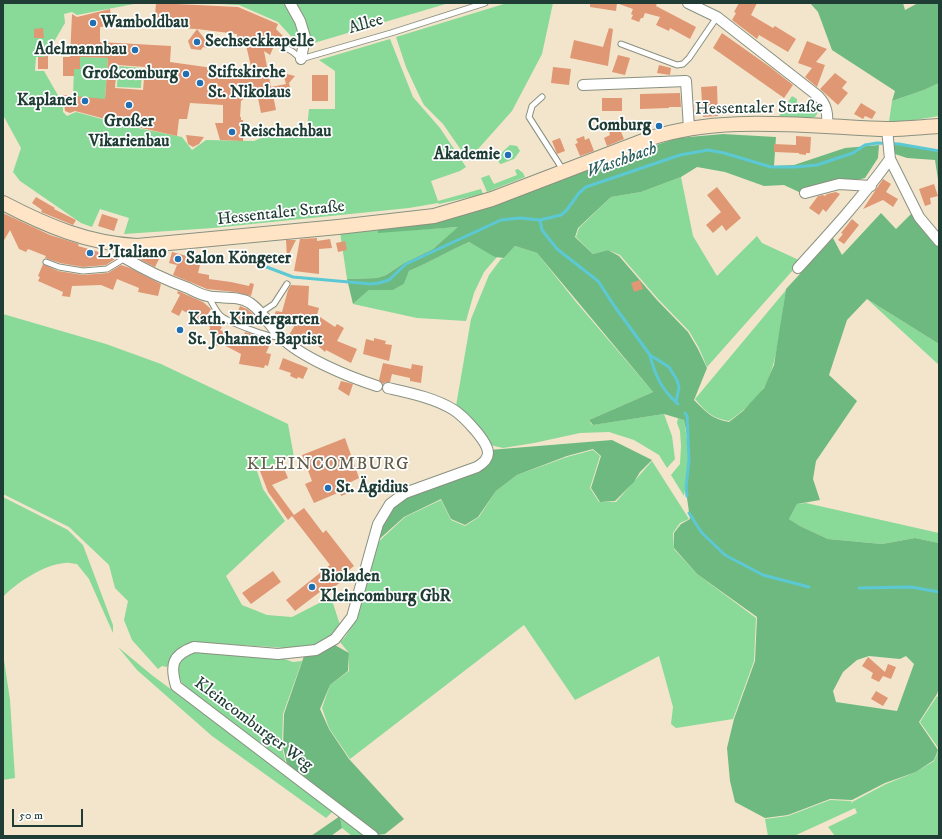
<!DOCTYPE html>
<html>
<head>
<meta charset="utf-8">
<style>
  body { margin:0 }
  #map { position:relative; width:942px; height:839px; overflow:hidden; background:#f3e5cc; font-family:"IM FELL DW Pica",serif }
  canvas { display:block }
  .frame { position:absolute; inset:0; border:4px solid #1f3d34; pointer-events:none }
  .scale { position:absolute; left:12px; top:809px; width:71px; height:18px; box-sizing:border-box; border:2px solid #1f3d34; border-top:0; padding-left:5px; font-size:12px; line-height:14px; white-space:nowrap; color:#1f3d34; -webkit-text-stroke:3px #fff; paint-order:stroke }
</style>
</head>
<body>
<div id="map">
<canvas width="942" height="839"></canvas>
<div class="frame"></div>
<div class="scale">50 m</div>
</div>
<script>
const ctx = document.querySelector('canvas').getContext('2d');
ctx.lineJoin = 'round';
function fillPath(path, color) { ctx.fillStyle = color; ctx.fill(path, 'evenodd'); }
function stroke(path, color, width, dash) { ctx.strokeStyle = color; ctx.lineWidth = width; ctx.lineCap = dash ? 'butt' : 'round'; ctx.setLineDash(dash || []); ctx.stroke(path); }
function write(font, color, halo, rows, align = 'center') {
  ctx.font = font + ' "IM FELL DW Pica",serif'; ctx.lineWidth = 3.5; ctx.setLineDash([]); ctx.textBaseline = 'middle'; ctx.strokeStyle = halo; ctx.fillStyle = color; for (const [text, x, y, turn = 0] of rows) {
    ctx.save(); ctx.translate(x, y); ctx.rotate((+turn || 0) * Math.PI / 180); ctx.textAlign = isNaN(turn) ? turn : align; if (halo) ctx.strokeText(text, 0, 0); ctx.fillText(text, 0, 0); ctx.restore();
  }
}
fillPath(new Path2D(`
  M3 3H139L77 15 72 12 64 14 65 23 45 57H36L35 71H44L63 104V112L67 116 76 112 128 126 182 137 192 150 206 140 254 141 290 126 291 130 294 131 307 128 309 109H335V71L319 60 390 39 413 97 440 128 466 167 460 171 431 181 438 201 481 189 483 194 439 204 438 203 409 208 213 228 124 234 129 218 100 209 92 227 81 223 20 181 13 172 21 148 3 115Z
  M200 3H285L296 23 303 40 298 44 278 22 239 5Z
  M293 3H449L314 43Z
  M507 3H553L542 54 512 111 471 157 468 160 443 124 424 105 418 93 406 67 396 37Z
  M80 57 108 58 104 111 73 96 74 69H80Z
  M118 66 142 68 141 88 117 87Z
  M939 83V116L915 120 889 122 892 101 924 90Z
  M792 96 797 99V102L806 107 810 102 815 105 819 111 815 117 811 118 779 116Z
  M510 145 517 146 520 151 514 159 501 164 499 163 498 156Z
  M518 169 523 173 525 177 487 192 481 178 489 175 494 184 517 175 515 170Z
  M681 177 693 236 717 276 757 236 762 243 801 261 707 367 699 348 689 331 658 299 620 255 608 250 593 254 576 237 579 228 611 197 641 192Z
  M377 226 378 232 459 227 433 249 404 263 386 275 377 278 347 279 340 232Z
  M469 242 497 257 484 272 474 293 466 321 417 318 353 304 369 290H393L404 284 409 271C430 262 449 251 469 242Z
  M515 246 537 253 576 302 653 392 589 420 592 425 664 414 672 436 675 459 667 468 659 455 634 440 609 432 580 433 534 443 503 448 490 445 456 406 471 319 489 275 501 259 504 258Z
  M786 290C781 317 778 367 763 389 754 402 742 412 729 421 712 418 706 412 695 399Z
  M867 299 939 344V365Z
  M3 314 106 344 161 364 288 424 294 457 257 471 263 489 285 521 226 576 242 605 267 615 292 617 331 597 340 625 328 638 310 647 286 648 208 643H190L182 646 175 651 167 667 162 666 158 669 132 640 124 620 128 601 115 588 109 565 69 527 3 494Z
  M678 418 684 420 688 446V469L684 496 671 475 680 464 681 446 680 431 677 423Z
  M593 450 600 456 590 488 599 502H616L652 461 689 519 680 523 673 533 674 549 697 574 756 618 754 661 733 719 676 728 671 724 673 707 659 656 575 700 524 625 350 759 329 728 322 708 330 685 349 671V653L340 642 345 637 357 619 375 545 405 517 441 500 451 520 465 526 479 517 496 491 517 475 567 457Z
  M3 497 68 530 83 545 113 625V633L89 579 77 564C74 564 69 562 65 563 45 564 16 583 3 597L4 660 10 700 15 778 3 780Z
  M806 503 939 533V543L915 538 882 544 828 539 800 526 789 519 797 504Z
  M118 647 153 676 221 726 333 811 326 818 212 736 137 670Z
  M193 650 273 655 293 662 302 661 283 714 282 747 287 769 185 689 177 673 178 661Z
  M937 696 939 699V836H835L828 827 857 813 855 808 794 836H768L765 819 788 816 830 800 851 801 853 805 852 802 886 784 916 772 934 761 939 749 920 722Z
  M340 816 369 836H352L342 828Z`), '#89d998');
fillPath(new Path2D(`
  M810 3H903L905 10 918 3H939V83L924 90 892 101 895 91 832 50 818 12Z
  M723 134 776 137 774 166 794 165 845 148 879 145 878 158 865 178 801 193 784 185 764 186 725 172 697 167 681 177 641 192 611 197 578 228 575 237 593 254 608 250 619 256 657 300 688 332 698 349 707 368 694 400C706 412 712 419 729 422L743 411 764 388 774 365 786 289 833 238 842 255 881 213 896 229 911 214 939 243V344L867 299 847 320 829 375 857 401 816 461 813 479 820 500 797 504 789 519 800 526 828 539 882 544 915 538 939 543V688L937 694 919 722 938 750 934 760 916 772 885 783 852 800 830 799 788 815 765 818 735 802 730 781 727 748 734 719 755 661 757 617 697 574 674 548V533L681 524 690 519 686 491 689 446 684 420 664 414 593 425 589 420 653 392 537 253 515 246 504 258 495 257 469 242C449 251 430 262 409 271L404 284 393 290H369L353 304 347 279 377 278 386 275 404 263 433 249 458 227 378 233 377 226 532 190 653 146 678 138ZM869 656 900 659 906 656 914 664 897 711 836 702 833 691 843 672 857 660Z
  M893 142 899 145 939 151V186L935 160 907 158 895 154Z
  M612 440 652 460 640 472 634 482 615 501 600 502 591 488 601 456 593 449 567 456 517 475 496 491 478 517 465 525 451 519 441 499 404 517 375 543 393 506 410 494 479 469 489 450Z
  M333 644 349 653 348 671 330 685 320 709 329 729 349 759 404 819 385 834 377 835 288 769 283 747 284 714 304 656Z
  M340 816 342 828 331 836H311Z`), '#6eb980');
stroke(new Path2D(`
  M540 220 542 230 557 249 598 281 615 307 650 355 669 367 677 380 679 387 676 402 678 404
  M243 258 293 277 371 284 379 283 389 280 406 264 501 220 520 218 540 220 561 215 566 211 579 193 586 187 680 155 708 150 724 153 771 167H795L817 165 853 153 865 145 877 143 899 144 939 151
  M650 356C655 374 661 389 676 402
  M685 413 687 416 689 460 686 488 687 496
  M689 513 702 533 725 555 763 575 809 587
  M859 588 911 587 939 592`), '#5cc8d4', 3);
fillPath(new Path2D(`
  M156 3 238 7 278 24 276 29 283 36 273 40 272 42 274 46 270 55 264 51 271 87 286 84 283 73 295 76 289 83 291 91 273 95 276 110 261 113 256 88 241 101 240 117H241V120H243V141L220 140 215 123H223V105L190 103 187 119H179L177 136 128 125 75 111 70 113 65 111 63 95 105 99 108 58 80 57V69H74V76H63V57H70L72 14 77 17 110 9 112 26 100 27V42L171 46 170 62 220 69 252 71 246 45 238 46 237 34 197 29 207 42 208 48 203 47 201 50 191 49 188 41 197 29 154 27ZM256 36H269L271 38V42L267 44H254L252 40ZM117 65 145 67 143 90 115 88Z
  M590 3H617L616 11 590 7Z
  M619 3H657L656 6 696 27 690 39 670 28 669 31 656 25 660 17 645 13 643 18H641L639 22 631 19 633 15 631 14 633 9 619 4Z
  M739 3H757L751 15 773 28 775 26 796 39 788 52 759 35 757 39 732 20 736 13 734 12Z
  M43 28 44 38H34V29Z
  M609 28 613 29 608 66 570 58 574 40 603 47Z
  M722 33 770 67 793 85 784 98 713 48Z
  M807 41 827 49 816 62 825 65 817 87 805 77 812 68 798 63Z
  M48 52V69H38V57H45Z
  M618 55 630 58 625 75 612 72Z
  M659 65 671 68 670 75 657 73Z
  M553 67 571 69 569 85 551 83Z
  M835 73 847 82 842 88 848 93 838 105 820 89Z
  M312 75H328V101H312Z
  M717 86 718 116 703 117 701 87Z
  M680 93 681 107H669V108L640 109V94Z
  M602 98H622V111H602Z
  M861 103 876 112 872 119 865 116 863 119 854 114Z
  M619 127 624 139 607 146 604 138 610 135 609 132 612 131V130Z
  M186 135 204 137 199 144 193 147 188 144Z
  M584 136 585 140 589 138 594 151 580 156 575 144 578 143 576 139Z
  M796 136 811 137 810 153H806V155L799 154V153L774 152V144L796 145Z
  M560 138 565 151 557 154 552 141Z
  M883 179 891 184 886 192 898 199 893 207 883 200 863 209Z
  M934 184 938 196 930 198 931 204 925 206 919 189Z
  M717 187 741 218 726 231 722 225 713 233 706 225 721 212 707 195Z
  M836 192 840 194 826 212 823 209 819 215 809 208 818 196 823 195 825 196 827 194Z
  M36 197 55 208 54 209 76 220 73 225 41 212 42 210 32 203Z
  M3 213 50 235 79 244 78 246 99 252 115 259 106 265 83 267 60 263 45 258 46 256 28 249 26 252 19 249 10 230 3 242Z
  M102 214 118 219 114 231 98 226Z
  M852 219 859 225 844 244 838 240 843 234 841 233Z
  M317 238V241L330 239 332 248 319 249V274L294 271 300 239Z
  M286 240H296L287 258Z
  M345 241 347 250 338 252 336 243Z
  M172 252 187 256 186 259 200 265 198 273 209 275V279L231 282 249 286 250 283 254 284 251 296 235 292 207 289 173 275 177 265 169 263Z
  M145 254 160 257 155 267 141 260Z
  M43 264 58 271 83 275 108 273 121 265 130 268 161 284 158 296 138 292 139 288 117 279 113 290 101 285 72 286 70 297 62 296 63 292 38 281 40 277 38 276Z
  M640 280 643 289 634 292 631 283Z
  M291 285 309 286 308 305 319 308 317 315 335 327 337 324 344 328 337 341 357 349 351 363 326 350 325 352 308 337 302 345 289 335 295 325 274 319 273 318 276 311 282 312 288 290Z
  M178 291 203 302 211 309 203 322 182 310 179 316 171 312 180 295 177 293Z
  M240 306 247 309 253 314 248 324 235 319Z
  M213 323 222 327 220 330 242 340 245 332 272 340 266 353 271 354 268 366 265 365 264 368 239 364 241 354 222 344 218 346 211 344 215 338 212 332 209 331 210 328 209 325 212 326Z
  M374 338 386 341 385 344 392 345 389 361 363 354 366 339 374 341Z
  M283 358 308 368 303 379 298 377 297 379 290 376 291 373 279 369Z
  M383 363 411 369 412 364 423 366 421 383 410 381V378L392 374 390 382H386L383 384 379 380Z
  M341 381 353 384 349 396 338 389Z
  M345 438 359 478 347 484 351 492 341 496 340 492 314 503 305 484 312 481 302 455Z
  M282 464 288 478 272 485 294 515 304 508 323 533 326 530 354 566 339 578 342 581 328 592 325 588 295 611 286 600 330 565 292 516 288 520 268 492 260 471Z
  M273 571 281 582 251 604 242 593Z
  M868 657 885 672 888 664 896 667 891 679 883 676 879 682 871 678 873 673 862 666Z
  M876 691 888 698 883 706 871 699Z`), '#df9774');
const service = new Path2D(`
  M256 40H267
  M276 42 293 52 301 59 391 33 485 3
  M621 44 677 65 683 64 689 58 717 17
  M542 97 532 106 529 117 563 170
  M46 262 59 267 83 271 107 269 125 258
  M208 296C212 302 215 310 220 315 229 323 268 337 279 337
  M262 312 274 304 287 284`);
const minor = new Path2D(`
  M290 3 300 21 305 37 301 59
  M688 3 717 17 818 96C827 105 828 114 827 126
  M583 85 686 81 689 128
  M887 129 890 159 919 217 939 241
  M805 193 839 184 871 186
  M126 245 125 258C145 270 166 280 188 288 194 291 201 295 208 296 221 299 237 295 250 303 263 312 269 325 280 336 300 357 349 377 377 386
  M798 268C830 233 862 198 890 159
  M373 836 176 686C170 665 172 655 194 647L278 654 316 650 335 639 352 617 378 524 390 504 405 493 477 467C482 464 488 459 488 453 488 441 463 416 454 410 435 398 410 393 388 388`);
const secondary = new Path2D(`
  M3 203C47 226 87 243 137 246L338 227 434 216 492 199 651 138C706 120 768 123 826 126 847 127 867 129 887 129 904 129 922 127 939 126`);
stroke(service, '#899180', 7);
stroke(minor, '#899180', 12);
stroke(secondary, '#899180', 16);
stroke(service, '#fff', 5);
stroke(minor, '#fff', 10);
stroke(secondary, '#ffe4c6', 14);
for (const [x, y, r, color] of [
  [93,23,4,"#1f6fb2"],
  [197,42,4,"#1f6fb2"],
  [135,50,4,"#1f6fb2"],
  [186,74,4,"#1f6fb2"],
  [200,83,4,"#1f6fb2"],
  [85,101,4,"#1f6fb2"],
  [129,105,4,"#1f6fb2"],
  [659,126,4,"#1f6fb2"],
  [232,132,4,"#1f6fb2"],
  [508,155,4,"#1f6fb2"],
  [90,253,4,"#1f6fb2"],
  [178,259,4,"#1f6fb2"],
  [180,330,4,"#1f6fb2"],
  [328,488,4,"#1f6fb2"],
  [312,587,4,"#1f6fb2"]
]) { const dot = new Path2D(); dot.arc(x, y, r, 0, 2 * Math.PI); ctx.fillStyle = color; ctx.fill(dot); stroke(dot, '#fff', 1.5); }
write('bold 17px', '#1f3d34', '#fff', [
  ["Wamboldbau",101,23],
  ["Sechseckkapelle",205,42],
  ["Adelmannbau",127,50,"right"],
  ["Stiftskirche",208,73],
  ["St. Nikolaus",208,93],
  ["Großcomburg",178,74,"right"],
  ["Kaplanei",77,101,"right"],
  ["Großer",129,122,"center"],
  ["Vikarienbau",129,142,"center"],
  ["Comburg",651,126,"right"],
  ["Reischachbau",240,132],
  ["Akademie",500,155,"right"],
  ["L'Italiano",98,253],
  ["Salon Köngeter",186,259],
  ["Kath. Kindergarten",188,320],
  ["St. Johannes Baptist",188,340],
  ["St. Ägidius",336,488],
  ["Bioladen",320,577],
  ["Kleincomburg GbR",320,597]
], 'left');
write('17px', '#1f3d34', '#fff', [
  ["Allee",366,25,-16],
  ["Hessentaler Straße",759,109,-1],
  ["Hessentaler Straße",281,214,-6],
  ["Kleincomburger Weg",253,725,37]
]);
write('italic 18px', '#2e605c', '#fff', [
  ["Waschbach",622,161,-20]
]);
ctx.letterSpacing = '1px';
write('18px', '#625c4a', '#fff', [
  ["KLEINCOMBURG",328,465]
]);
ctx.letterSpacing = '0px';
</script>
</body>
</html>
